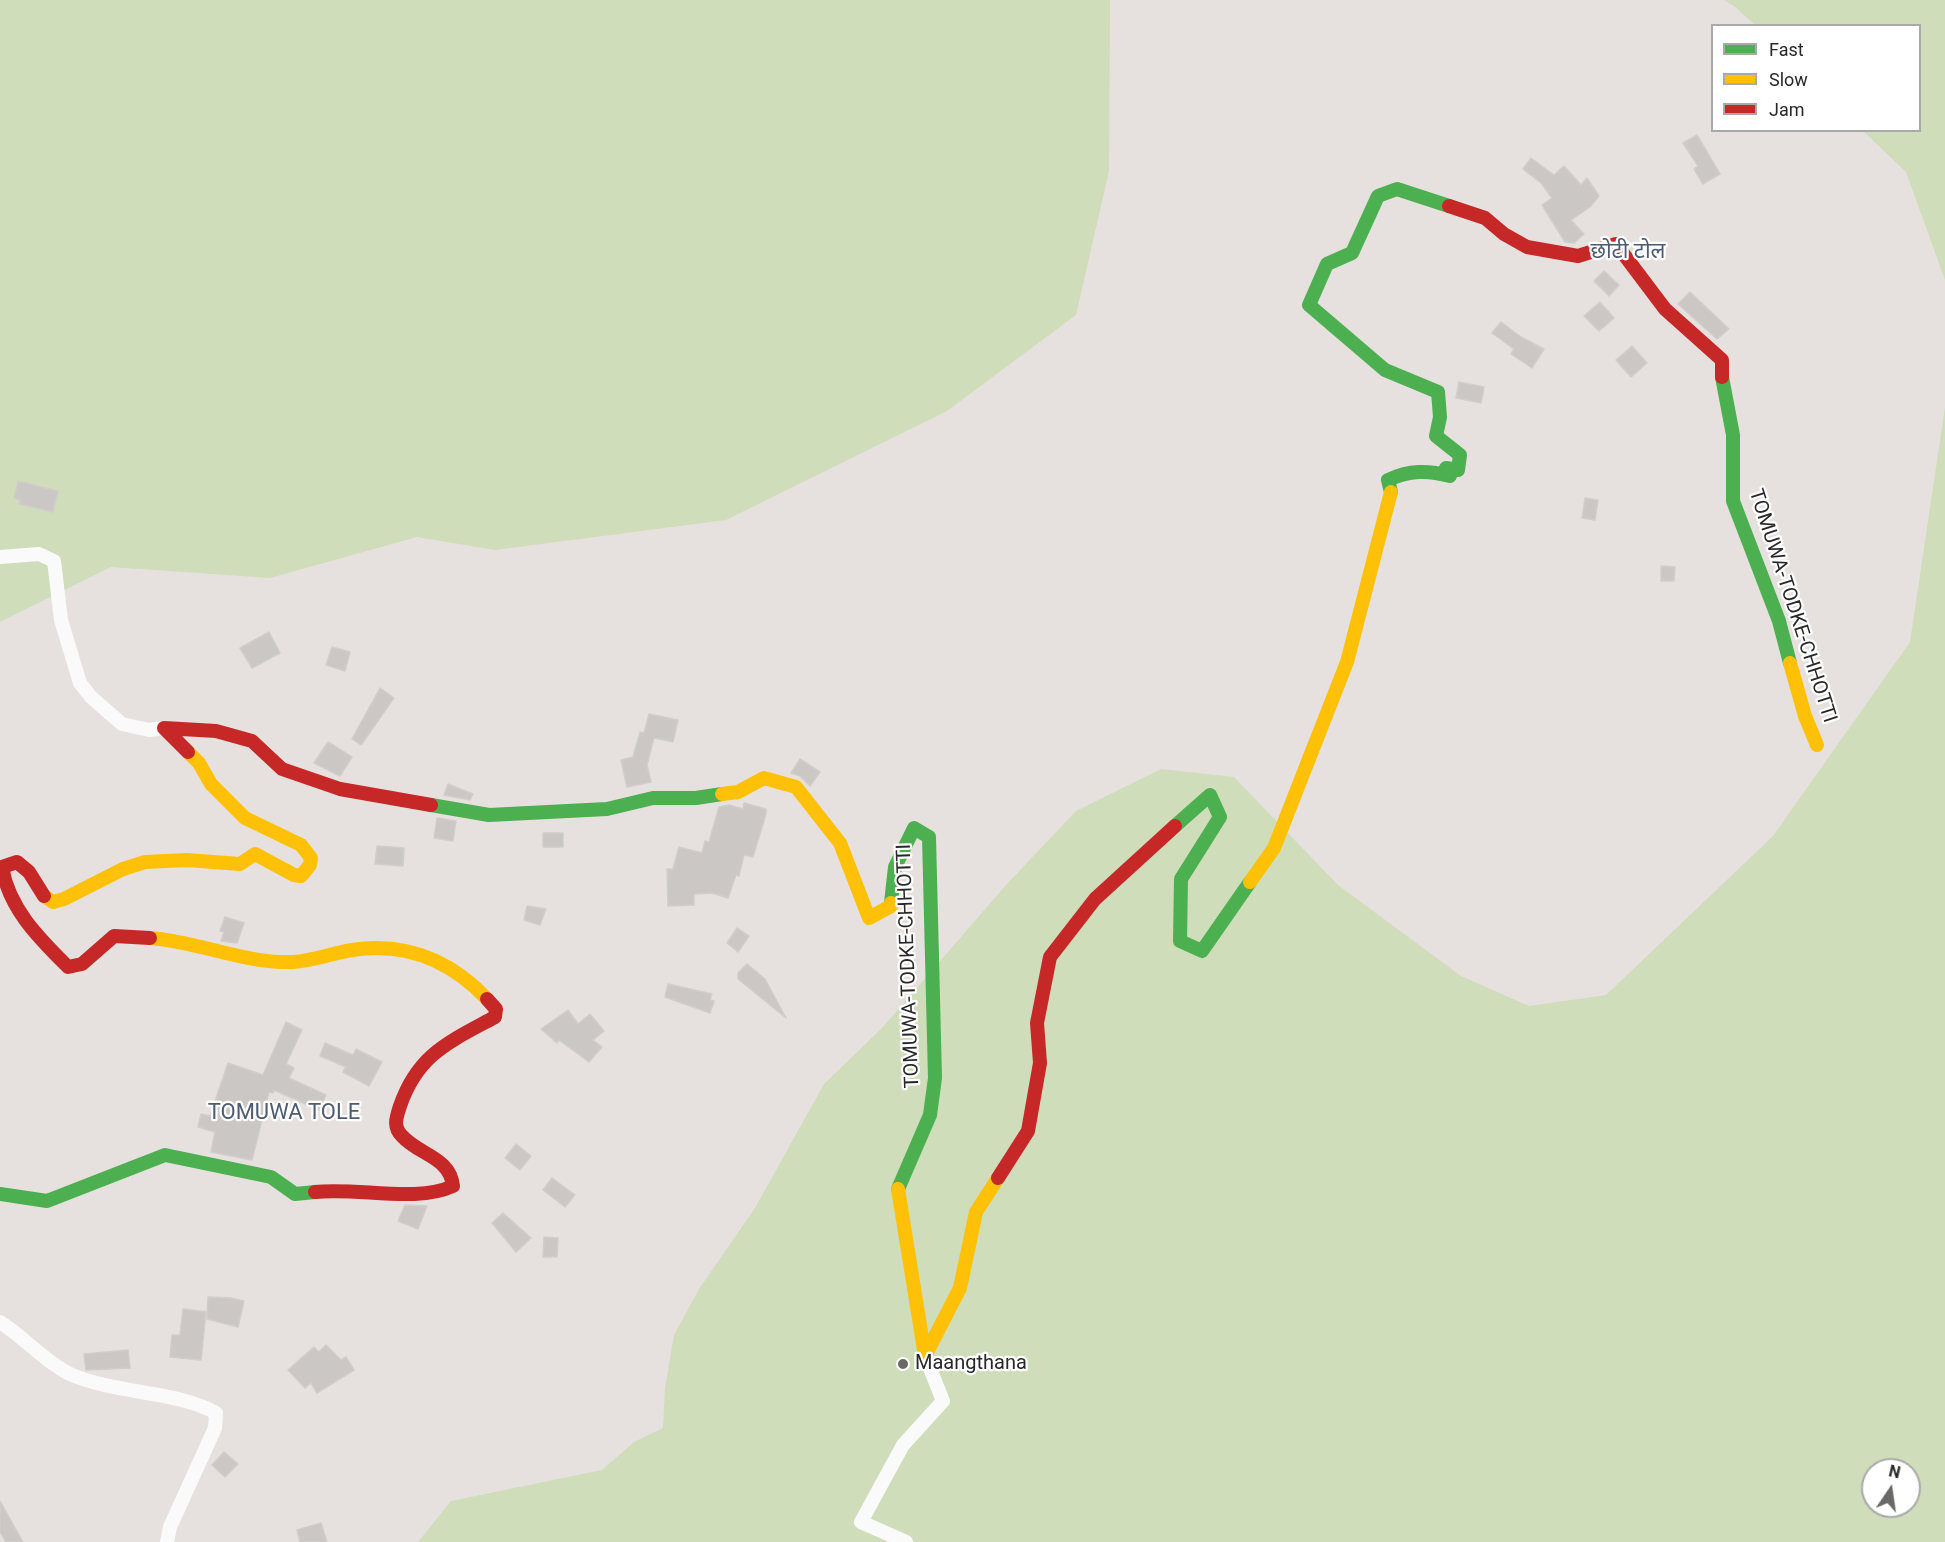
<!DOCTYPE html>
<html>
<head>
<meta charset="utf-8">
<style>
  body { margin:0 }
  #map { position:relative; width:1945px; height:1542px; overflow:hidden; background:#e6e1de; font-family:Roboto,sans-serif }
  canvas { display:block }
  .legend { position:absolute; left:1711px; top:24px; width:210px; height:108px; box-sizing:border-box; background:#fff; border:2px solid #a9a9a9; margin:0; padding:8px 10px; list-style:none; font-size:18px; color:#282828 }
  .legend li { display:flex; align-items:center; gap:12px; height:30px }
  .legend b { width:30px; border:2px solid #a9a9a9 }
  .north { position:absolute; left:1861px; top:1458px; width:60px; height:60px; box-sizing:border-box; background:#fff; border:2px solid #a9a9a9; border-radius:50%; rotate:13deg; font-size:16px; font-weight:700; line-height:24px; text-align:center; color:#282828 }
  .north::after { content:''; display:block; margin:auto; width:21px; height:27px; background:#6a6968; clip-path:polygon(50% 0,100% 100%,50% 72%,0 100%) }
</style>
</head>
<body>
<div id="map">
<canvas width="1945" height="1542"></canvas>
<ul class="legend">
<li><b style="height:8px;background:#4caf50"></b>Fast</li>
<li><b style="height:8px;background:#ffc107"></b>Slow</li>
<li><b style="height:8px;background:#c62828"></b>Jam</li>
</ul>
<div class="north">N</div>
</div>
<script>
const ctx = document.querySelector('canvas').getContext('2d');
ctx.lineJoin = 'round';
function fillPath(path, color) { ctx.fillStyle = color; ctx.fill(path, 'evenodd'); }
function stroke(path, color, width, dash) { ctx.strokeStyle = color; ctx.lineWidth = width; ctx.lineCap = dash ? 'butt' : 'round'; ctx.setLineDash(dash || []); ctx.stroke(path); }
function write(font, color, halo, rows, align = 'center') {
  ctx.font = font + ' Roboto,"Noto Sans Devanagari",sans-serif'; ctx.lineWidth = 4.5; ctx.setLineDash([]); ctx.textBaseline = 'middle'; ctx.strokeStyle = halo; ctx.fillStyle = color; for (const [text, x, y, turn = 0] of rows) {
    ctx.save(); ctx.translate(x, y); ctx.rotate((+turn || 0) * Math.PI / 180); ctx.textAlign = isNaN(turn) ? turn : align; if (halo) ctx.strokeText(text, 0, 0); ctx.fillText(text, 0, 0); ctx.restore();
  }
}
fillPath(new Path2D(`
  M0 0H1110L1109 171 1076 315 947 411 726 520 495 550 417 537 270 578 111 567 0 622Z
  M1724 0H1945V280L1906 172 1863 131 1920 130V26L1755 25 1734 6Z
  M1945 407V1542H418L451 1501 602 1470 634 1442 663 1428 665 1388 674 1335 699 1289 755 1208 824 1084 882 1028 1006 885 1076 811 1161 769 1234 777 1338 885 1461 976 1529 1006 1606 995 1773 836 1910 642ZM1873 1470H1909V1506H1873Z`), '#cfddba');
const building = new Path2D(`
  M1697 135 1720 174 1703 184 1694 169 1698 166 1683 143Z
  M1531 158 1554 175 1564 166 1581 185 1587 178 1599 196 1590 207 1571 220 1584 234 1574 243 1565 242 1542 205 1552 198 1541 183 1523 169Z
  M1604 271 1619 285 1609 296 1594 281Z
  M1690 292 1729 329 1717 339 1678 304Z
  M1600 302 1614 318 1599 331 1584 316Z
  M1501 322 1521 337 1544 349 1532 368 1511 354 1514 349 1492 333Z
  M1632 346 1647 363 1631 377 1616 360Z
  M1459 382 1484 387 1481 403 1456 398Z
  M18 481 58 491 53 512 19 504 20 500 14 498Z
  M1585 498 1598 500 1595 520 1582 518Z
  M1661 566 1675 567 1674 581H1661Z
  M269 632 280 653 252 668 240 648Z
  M332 647 350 652 345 671 326 665Z
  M380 688 394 698 361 745 352 739Z
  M649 714 678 720 673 742 654 738 647 765 651 782 627 787 621 760 633 757 640 732 644 733Z
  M328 742 352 757 340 776 314 763Z
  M800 759 820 772 810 786 800 776 791 773Z
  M448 784 473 794 470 800 444 795Z
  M744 803 766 809V814L753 857 744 855 739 876 736 875 728 898 712 893 694 894V905L668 906 667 869H673L679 847 702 853 705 841 709 842 719 807 729 805 743 809Z
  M437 818 456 821 453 841 434 838Z
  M543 833H563V847H543Z
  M377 846 404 848 403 866 375 864Z
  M527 906 546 909 540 925 524 920Z
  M225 917 244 923 237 943 221 941 224 932 220 931Z
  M737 928 749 936 738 952 727 943Z
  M747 964 765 979 786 1018 738 979V973Z
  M668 984 712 994 710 1000 714 1001 710 1013 665 997Z
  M568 1010 578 1024 590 1014 604 1031 593 1040 602 1047 589 1062 559 1040 557 1043 541 1029Z
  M286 1022 302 1030 286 1064 294 1068 289 1078 326 1095 319 1110 274 1090 273 1093 269 1092 252 1160 211 1152 215 1132 198 1127 201 1114 210 1116 228 1063 263 1075Z
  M325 1043 353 1055 356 1049 382 1062 369 1086 343 1072 346 1067 320 1056Z
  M516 1144 531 1156 520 1170 505 1158Z
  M552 1178 575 1195 565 1207 543 1190Z
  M405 1205 427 1206 418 1229 398 1221Z
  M503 1213 531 1238 516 1252 492 1223Z
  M544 1237 558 1238 557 1257H543Z
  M208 1297 231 1298 244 1301 238 1327 207 1319Z
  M183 1309 206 1312 201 1360 170 1357 172 1335H180Z
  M326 1345 341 1360 346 1357 354 1370 317 1393 311 1383 305 1388 288 1370 314 1347 319 1352Z
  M128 1350 130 1368 86 1370 84 1354Z
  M224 1452 238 1464 225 1477 212 1465Z
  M0 1501 23 1542H6L0 1532Z
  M321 1523 327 1542H300L297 1530Z`);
fillPath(building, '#cbc7c5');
stroke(building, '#d1cdca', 1.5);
stroke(new Path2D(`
  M0 557 39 554 54 561 61 620 80 683 91 697 122 724 149 730 164 728
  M0 1322C24 1337 45 1362 70 1374 114 1394 179 1391 216 1413L215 1428 170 1527 167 1542
  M906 1542 861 1522 903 1445 943 1401 925 1356`), '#fbfafa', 14);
stroke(new Path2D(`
  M1722 377 1733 435V501L1779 621 1790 663
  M1391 492 1388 480C1409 470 1428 470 1450 476L1446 468 1458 470 1460 455 1436 436 1440 417 1438 392 1385 370 1309 305 1327 264 1352 253 1378 196 1397 189 1449 206
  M431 805 489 815 607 809 653 798H696L722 794
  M1175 826 1210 795 1220 817 1181 879 1180 941 1202 951 1250 882
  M891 903 895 867 914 828 929 837 935 1078 930 1115 898 1189
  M0 1194 47 1201 165 1155 271 1177 295 1194 315 1192`), '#4caf50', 14);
stroke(new Path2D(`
  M1790 663 1805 716 1817 745
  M722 794 738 792 764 778 796 787 840 843 869 918 891 906V903
  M1250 882 1274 848 1347 662 1391 492
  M44 896 53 902 64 899 123 869 145 862 187 860 240 864 255 854 294 875 301 876 310 865 311 858 301 845 245 818 211 784 199 763 188 752
  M150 938C196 941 246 964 293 962 313 961 333 953 352 950 405 942 450 960 487 999
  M898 1189 925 1356 960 1288 976 1212 998 1178`), '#ffc107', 14);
stroke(new Path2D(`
  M1449 206 1485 218 1504 234 1527 247 1578 256 1616 244 1665 309 1722 360V377
  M188 752 164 728 216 731 252 741 282 769 340 789 431 805
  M44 896 29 872 17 862 2 867C9 909 39 938 68 967L82 964 114 936 150 938
  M998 1178 1028 1131 1040 1063 1037 1023 1050 957 1095 899 1175 826
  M315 1192C357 1187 417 1203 453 1186 450 1157 419 1155 402 1136 393 1127 396 1118 400 1106 418 1054 449 1042 495 1017L496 1009 487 999`), '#c62828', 14);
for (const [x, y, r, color] of [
  [903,1364,6,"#6a6968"]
]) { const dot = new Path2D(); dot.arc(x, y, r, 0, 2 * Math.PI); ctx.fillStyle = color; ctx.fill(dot); stroke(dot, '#fff', 2); }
write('20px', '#282828', '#fff', [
  ["TOMUWA-TODKE-CHHOTTI",1792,606,72],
  ["TOMUWA-TODKE-CHHOTTI",909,966,-92]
]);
write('20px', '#282828', '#fff', [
  ["Maangthana",915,1364]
], 'left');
write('22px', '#4d5b73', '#fff', [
  ["छोटी टोल",1628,252],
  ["TOMUWA TOLE",284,1113]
]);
</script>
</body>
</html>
